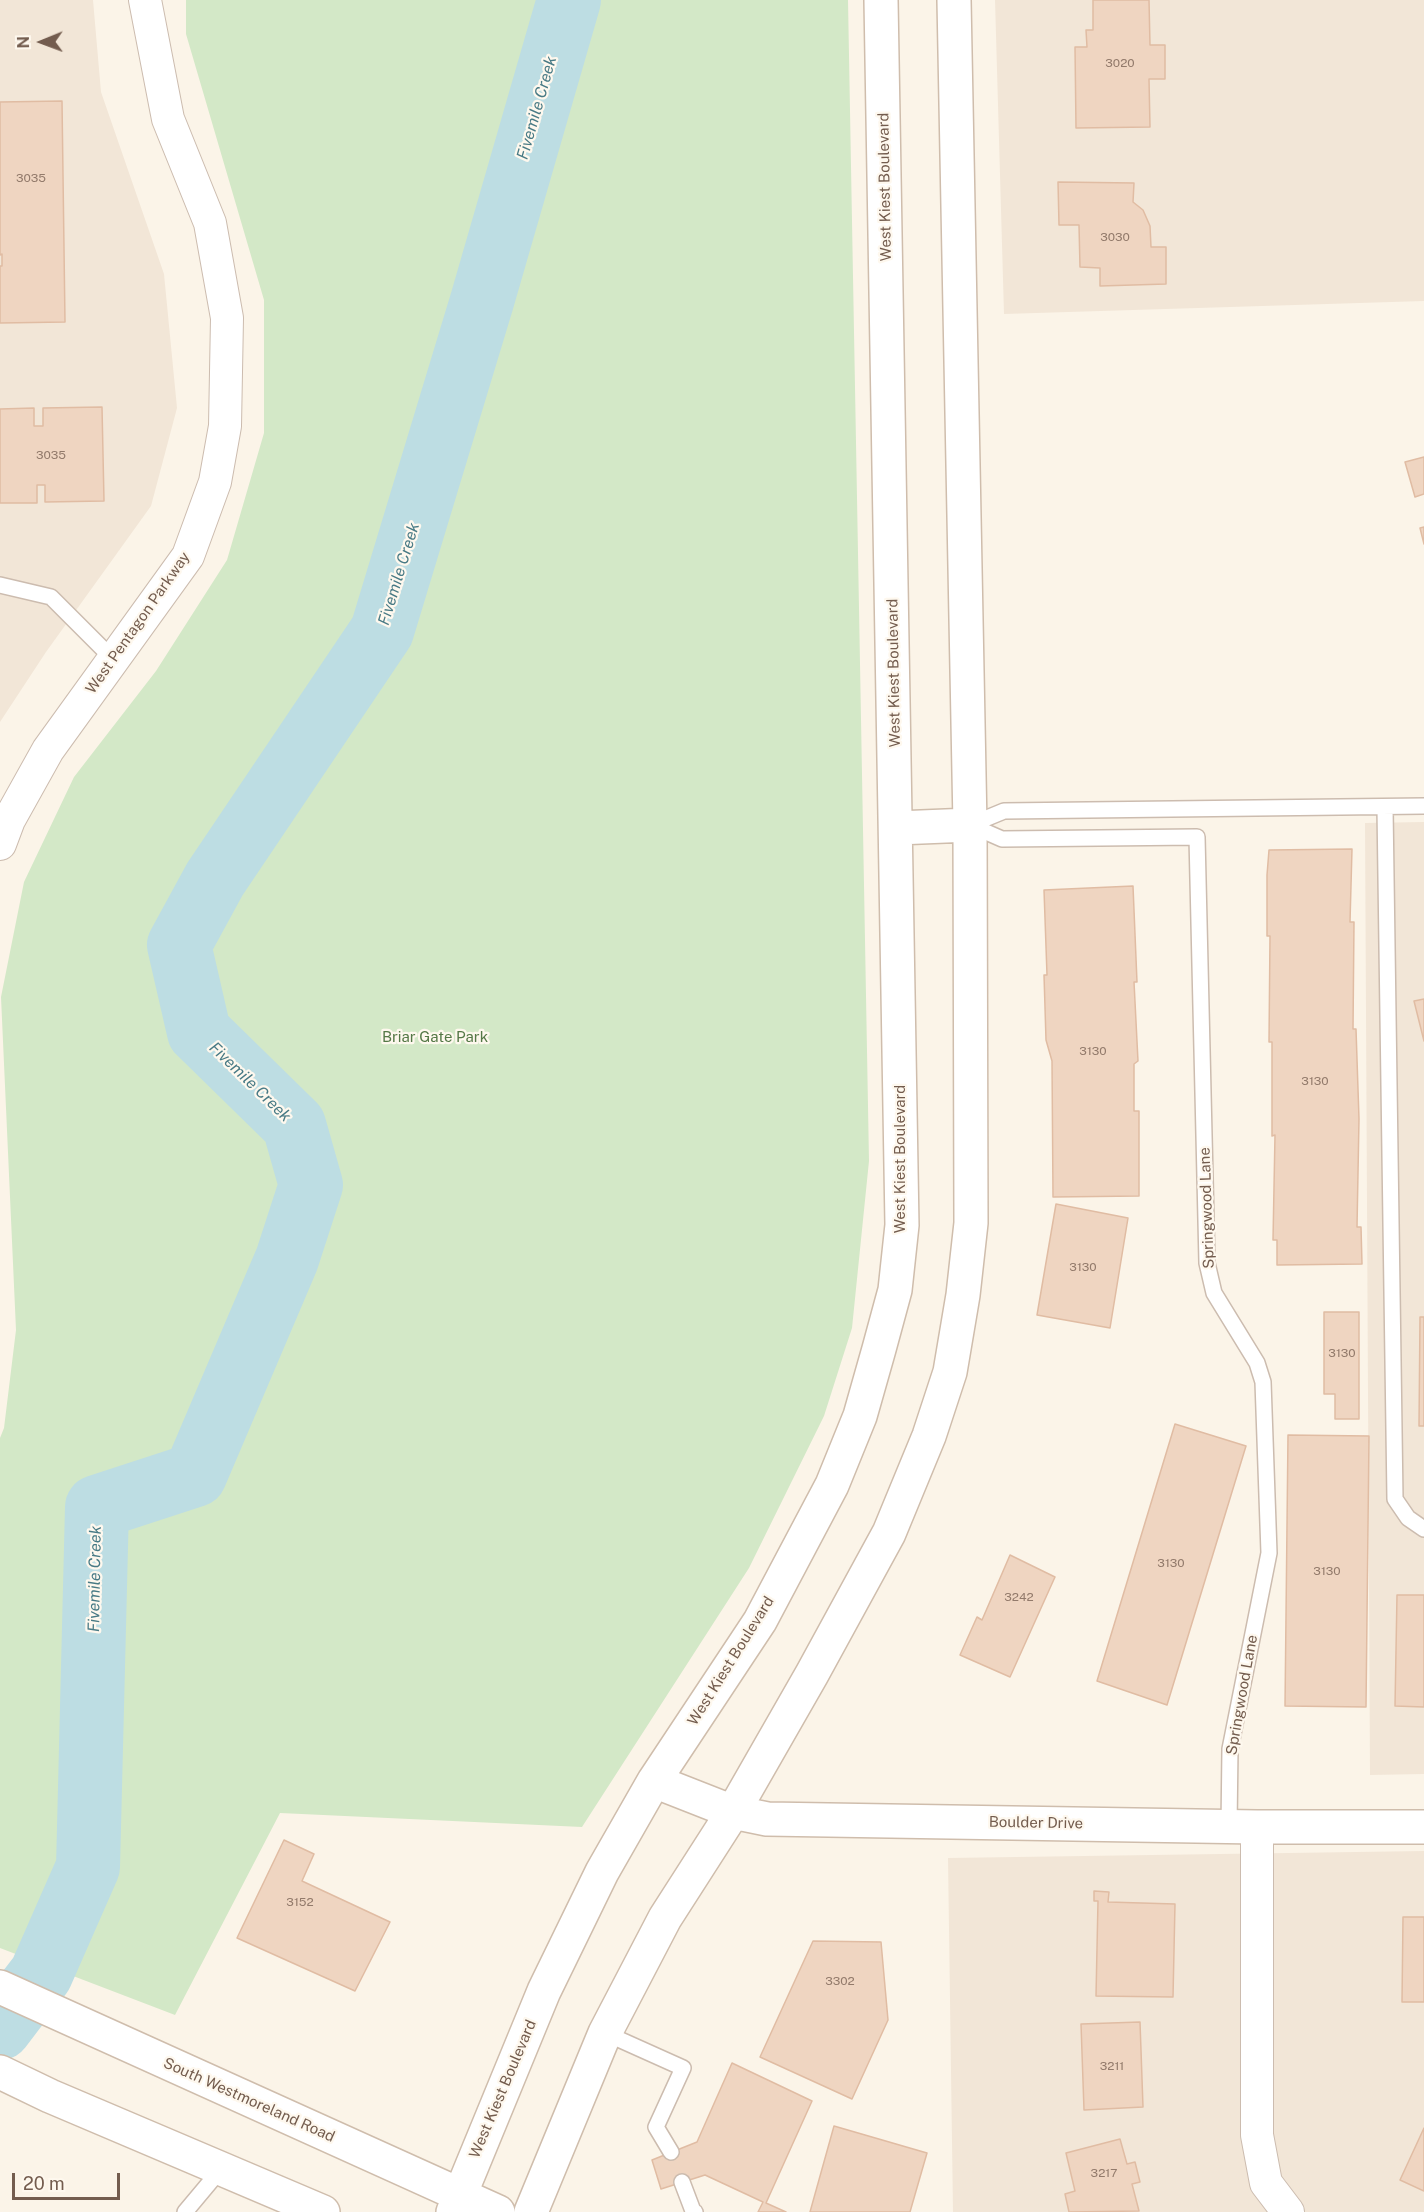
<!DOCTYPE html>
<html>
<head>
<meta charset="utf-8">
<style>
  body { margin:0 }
  #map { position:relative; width:1424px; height:2212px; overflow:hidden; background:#fbf4e8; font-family:"Public Sans",sans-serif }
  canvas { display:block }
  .north { position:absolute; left:12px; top:12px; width:60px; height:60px; -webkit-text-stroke:4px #fef8ee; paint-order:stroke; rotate:269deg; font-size:16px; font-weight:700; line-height:24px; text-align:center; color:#735c4e }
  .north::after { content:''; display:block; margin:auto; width:21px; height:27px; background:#735c4e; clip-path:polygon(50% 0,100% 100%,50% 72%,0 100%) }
  .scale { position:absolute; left:12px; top:2173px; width:108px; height:27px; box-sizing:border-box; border:3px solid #735c4e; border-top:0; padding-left:8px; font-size:18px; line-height:21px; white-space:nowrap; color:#735c4e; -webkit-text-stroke:4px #fef8ee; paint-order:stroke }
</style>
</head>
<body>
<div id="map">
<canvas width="1424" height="2212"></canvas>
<div class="north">N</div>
<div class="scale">20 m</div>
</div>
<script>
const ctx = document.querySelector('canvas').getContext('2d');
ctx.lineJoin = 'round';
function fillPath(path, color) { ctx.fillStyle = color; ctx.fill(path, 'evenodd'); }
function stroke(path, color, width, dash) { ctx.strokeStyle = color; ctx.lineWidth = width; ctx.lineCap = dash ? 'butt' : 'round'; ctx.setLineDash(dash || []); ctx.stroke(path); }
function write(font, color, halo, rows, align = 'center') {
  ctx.font = font + ' "Public Sans",sans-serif'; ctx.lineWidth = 4.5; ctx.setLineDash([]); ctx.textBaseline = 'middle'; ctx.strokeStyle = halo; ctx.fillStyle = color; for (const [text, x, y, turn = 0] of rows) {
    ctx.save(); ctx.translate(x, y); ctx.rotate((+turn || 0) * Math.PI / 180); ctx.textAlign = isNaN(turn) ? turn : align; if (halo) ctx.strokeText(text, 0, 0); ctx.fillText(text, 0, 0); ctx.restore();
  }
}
fillPath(new Path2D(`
  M0 0H93L101 92 164 274 177 408 151 506 46 652 0 722Z
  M995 0H1424V301L1004 314Z
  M1424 822V1774L1370 1775 1365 823Z
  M1424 1851V2212H953L948 1858Z`), '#f2e6d7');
fillPath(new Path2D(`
  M186 0H848L869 1161 852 1328 824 1416 749 1568 582 1827 280 1813 175 2015 0 1948V1438L4 1428 16 1330 1 997 24 882 74 777 156 671 227 560 264 433V300L186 34Z`), '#d3e8c7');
stroke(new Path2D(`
  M0 2028 41 1974 88 1867 97 1507 195 1475 287 1259 311 1185 294 1125 199 1032 179 945 215 879 382 631 482 301 569 0`), '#bddde3', 64);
const building = new Path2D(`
  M1093 0H1149L1150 45H1165V79H1149L1150 127 1076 128 1075 47H1087L1086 30H1093Z
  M62 101 65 322 0 323V266H2V254L0 255V102Z
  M1058 182 1134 183 1133 202 1143 210 1150 226 1151 247H1166V284L1100 286V268L1080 267 1079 225H1059Z
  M102 407 104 501 45 502V485H37V503H0V409L34 408V426H43V408Z
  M1424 457V494L1415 497 1405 462Z
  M1424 527V544L1420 528Z
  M1352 849 1350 922H1354L1353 1029H1356L1359 1119 1357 1227H1361L1362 1264 1277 1265V1240H1273L1275 1135 1272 1136V1042H1269L1270 936H1267V875L1269 850Z
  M1133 886 1137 982H1134L1138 1061 1134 1064V1111H1139V1196L1053 1197 1052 1061 1046 1040 1044 975H1047L1044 890Z
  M1424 999V1041L1414 1001Z
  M1056 1204 1128 1218 1110 1328 1037 1315Z
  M1324 1312H1359V1419H1335V1394H1324Z
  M1420 1317H1424V1426H1419Z
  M1175 1424 1246 1446 1167 1705 1097 1681Z
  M1288 1435 1369 1436 1366 1707 1285 1706Z
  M1010 1555 1055 1577 1010 1677 960 1655 977 1617 982 1620Z
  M1397 1595H1424V1707L1395 1706Z
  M284 1840 314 1854 302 1881 390 1922 355 1991 237 1938Z
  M1094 1891 1109 1892 1108 1902 1175 1904 1173 1997 1096 1996 1098 1901H1094Z
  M1403 1917H1424V2002H1402Z
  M813 1941 881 1942 888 2020 852 2099 760 2057Z
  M1140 2022 1143 2107 1084 2110 1081 2024Z
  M732 2063 812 2101 766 2203 786 2212H758L763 2202 705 2175 661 2189 652 2160 697 2142Z
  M834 2126 927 2153 910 2212H810Z
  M1424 2128V2191L1400 2180Z
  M1120 2139 1127 2164 1135 2162 1140 2182 1132 2184 1139 2211 1069 2212 1065 2194 1075 2191 1066 2153Z`);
fillPath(building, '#efd5c1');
stroke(building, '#e0bca3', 1.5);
const lane = new Path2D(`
  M0 585 51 597 114 660
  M1385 808 1395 1499 1408 1518 1424 1529
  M970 825 1002 839 1197 837 1207 1263 1214 1293 1257 1363 1263 1382 1269 1553 1230 1749 1229 1827
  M970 825 1004 811 1424 806
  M605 2033 683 2068 656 2127 671 2152
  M682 2182 693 2211 695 2212
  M185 2212 221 2169`);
const street = new Path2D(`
  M0 844 9 820 48 750 188 556 215 482 225 426 227 318 210 223 168 119 145 0
  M1257 1827V2135L1266 2183 1288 2212`);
const secondary = new Path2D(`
  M897 828 970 825
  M654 1781 733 1812 767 1819 1257 1827H1424
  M0 1987 498 2212
  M0 2072 50 2096 323 2212
  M453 2212 544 1991 602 1872 654 1781 760 1621 832 1485 860 1416 879 1349 895 1290 902 1225 881 0
  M531 2212 605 2033 665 1918 733 1812 812 1674 889 1533 929 1436 950 1372 963 1295 971 1223 970 825 954 0`);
stroke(lane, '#ccbcaf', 18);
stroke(street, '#ccbcaf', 34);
stroke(secondary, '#cfbdac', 36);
stroke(lane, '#fff', 15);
stroke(street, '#fff', 32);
stroke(secondary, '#fff', 33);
write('12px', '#927a6b', null, [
  ["3020",1120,63],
  ["3035",31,178],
  ["3030",1115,237],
  ["3035",51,455],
  ["3130",1093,1051],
  ["3130",1315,1081],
  ["3130",1083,1267],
  ["3130",1342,1353],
  ["3130",1171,1563],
  ["3130",1327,1571],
  ["3242",1019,1597],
  ["3152",300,1902],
  ["3302",840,1981],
  ["3211",1112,2066],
  ["3217",1104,2173]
]);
write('15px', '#735c4e', '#fef8ee', [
  ["West Kiest Boulevard",885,187,-91],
  ["West Pentagon Parkway",138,623,-55],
  ["West Kiest Boulevard",894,673,-91],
  ["West Kiest Boulevard",900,1159,-90],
  ["Springwood Lane",1207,1208,-92],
  ["West Kiest Boulevard",731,1661,-58],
  ["Springwood Lane",1242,1695,-80],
  ["Boulder Drive",1036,1823,1],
  ["West Kiest Boulevard",503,2089,-67],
  ["South Westmoreland Road",249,2100,24]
]);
write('15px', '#547846', '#fef8ee', [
  ["Briar Gate Park",435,1037]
]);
write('italic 16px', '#487a85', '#fef8ee', [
  ["Fivemile Creek",537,108,-74],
  ["Fivemile Creek",399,574,-73],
  ["Fivemile Creek",250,1082,44],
  ["Fivemile Creek",95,1579,-89]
]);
</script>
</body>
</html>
